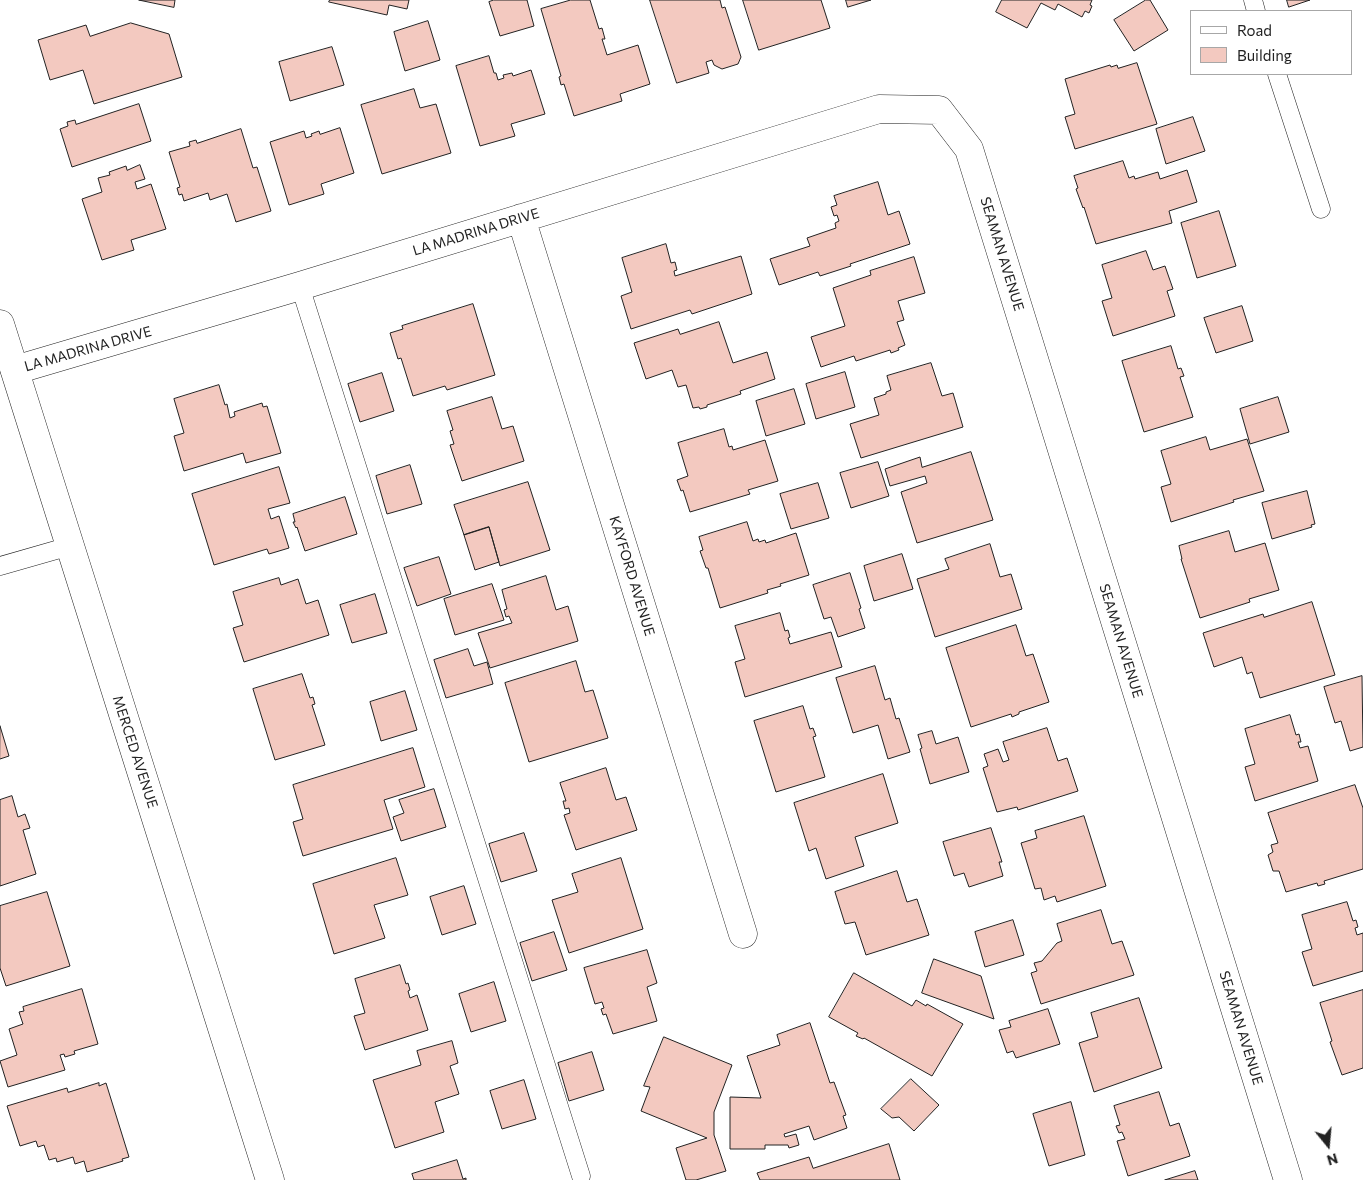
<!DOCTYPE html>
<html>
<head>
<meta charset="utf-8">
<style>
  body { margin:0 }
  #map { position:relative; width:1363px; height:1180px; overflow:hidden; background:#fff; font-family:Commissioner,sans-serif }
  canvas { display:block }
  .legend { position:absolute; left:1190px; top:10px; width:162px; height:65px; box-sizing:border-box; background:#fff; border:1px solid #a7a7a7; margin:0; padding:6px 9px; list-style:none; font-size:15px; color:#222 }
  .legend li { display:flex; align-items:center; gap:10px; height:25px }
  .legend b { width:25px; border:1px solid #a7a7a7 }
  .north { position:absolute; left:1303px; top:1120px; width:50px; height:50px; -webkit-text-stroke:4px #fff; paint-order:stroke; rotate:163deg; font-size:14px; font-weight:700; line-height:20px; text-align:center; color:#222 }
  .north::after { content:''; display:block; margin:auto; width:18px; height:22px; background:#222; clip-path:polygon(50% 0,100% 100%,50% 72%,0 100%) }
</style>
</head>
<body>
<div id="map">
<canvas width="1363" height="1180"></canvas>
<ul class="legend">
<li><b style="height:6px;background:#fff"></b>Road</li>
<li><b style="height:14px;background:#f3c9c0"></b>Building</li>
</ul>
<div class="north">N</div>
</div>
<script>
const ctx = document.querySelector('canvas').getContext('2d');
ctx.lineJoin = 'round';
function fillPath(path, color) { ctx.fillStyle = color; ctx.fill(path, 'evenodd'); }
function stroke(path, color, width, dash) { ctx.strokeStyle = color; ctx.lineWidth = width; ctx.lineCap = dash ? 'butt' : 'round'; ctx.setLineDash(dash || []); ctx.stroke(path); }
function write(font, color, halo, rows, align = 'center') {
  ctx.font = font + ' Commissioner,sans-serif'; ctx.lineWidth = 4; ctx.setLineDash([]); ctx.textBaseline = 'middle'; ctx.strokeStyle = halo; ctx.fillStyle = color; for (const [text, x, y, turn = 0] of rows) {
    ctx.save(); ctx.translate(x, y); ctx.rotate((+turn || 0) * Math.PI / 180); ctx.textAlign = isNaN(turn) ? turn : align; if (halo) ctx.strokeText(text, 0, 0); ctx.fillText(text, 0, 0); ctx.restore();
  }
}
const building = new Path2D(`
  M139 0H175L174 7Z
  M330 0H409L407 9 389 5 387 15 329 2Z
  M494 0H527L534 26 500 36 489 2Z
  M571 0H590L599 29 602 28 605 39H602L607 55 638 45 650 84 620 94 622 101 574 116 564 84 561 85 559 77 561 76 541 9Z
  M650 0H720L722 8 725 7 741 57 738 64 722 69 714 65 712 60 706 62 709 73 677 83Z
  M743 0H821L830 28 759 50Z
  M846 0H871L848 7Z
  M1002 0H1092L1090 5 1092 6 1089 13 1085 11 1082 17 1058 4 1055 10 1041 3 1027 28 996 12Z
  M1146 0H1150L1168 30 1134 51 1114 20Z
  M1287 0H1310L1289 7Z
  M428 21 440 60 405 71 394 32Z
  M131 23 169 34 182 77 94 104 83 70 50 80 38 40 86 25 90 36Z
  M332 47 344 85 290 101 279 62Z
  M489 56 494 73H496L498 80 504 78 503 75 512 73 513 76 531 70 545 114 511 124 515 136 480 146 456 66Z
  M1137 63 1157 124 1075 149 1065 117 1075 114 1065 79 1110 65 1111 67 1117 65 1118 68Z
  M414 89 420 108 436 104 451 153 382 174 361 105Z
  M139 104 151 141 72 167 60 129 68 126 67 122 75 120 76 124Z
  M1193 117 1205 151 1166 164 1156 129Z
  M340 128 354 173 321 184 324 194 289 205 270 142 304 131 306 138 312 136 311 134 319 131 320 134Z
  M241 129 253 168 257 167 271 211 236 222 227 194 210 200 208 193 184 201 182 194 179 195 177 188 180 187 169 152 190 146 189 142 196 140 197 143Z
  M1123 161 1129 178 1134 176 1135 179 1158 172 1160 179 1187 170 1197 202 1169 211 1172 223 1096 244 1084 207 1083 208 1076 189 1078 188 1074 176Z
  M140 165 145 179 135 182 137 189 151 184 166 229 131 240 134 250 102 260 82 199 102 192 98 178 110 175 109 172 126 166 127 170Z
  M878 182 888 215 899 211 910 244 850 264 851 266 820 276 818 272 779 285 770 259 810 246 807 238 836 228 835 223 839 221 837 215 834 216 831 207 837 205 834 196Z
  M1219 211 1236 266 1197 278 1181 223Z
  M666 244 671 263 675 262 677 270 674 271 675 276 741 256 752 294 692 314 690 310 631 329 621 296 632 292 622 258Z
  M1146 251 1153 270 1165 266 1173 289 1167 291 1175 316 1113 336 1102 301 1112 298 1102 265Z
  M914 257 925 293 898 301 904 320 897 322 905 345 898 348 899 350 891 353 890 350 856 361 854 356 821 367 811 337 845 326 833 288 871 275 870 271Z
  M473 304 495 375 447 390 445 386 413 396 401 358 398 359 390 333 403 329 402 326Z
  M1242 306 1253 341 1216 353 1204 318Z
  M719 322 733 363 767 352 775 379 740 391 741 394 707 405V407L700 409 699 407 693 408 686 385 678 387 672 370 646 379 634 343 678 329 680 334Z
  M1171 346 1178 369 1181 368 1184 376 1180 377 1193 417 1144 432 1122 361Z
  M931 363 942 396 953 393 963 427 861 458 850 424 879 415 874 398 886 394V392L891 390 887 376Z
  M845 372 855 407 816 419 806 384Z
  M382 373 394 411 360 422 348 384Z
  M219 385 225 405 227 404 230 418 235 416 234 412 262 403 263 407 267 406 281 453 246 463 243 453 184 471 174 436 184 433 174 399Z
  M794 389 805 424 766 436 756 401Z
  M492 397 502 429 513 426 524 461 462 481 450 445 454 444 450 431 453 430 447 411Z
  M1278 397 1289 432 1250 444 1240 409Z
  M724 429 729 447 732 446 733 450 765 440 778 481 748 490 750 494 690 512 683 490 681 491 677 480 688 476 678 443Z
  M1206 437 1210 450 1247 439 1264 491 1233 500 1234 502 1171 522 1161 487 1171 484 1161 451Z
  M971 452 993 520 917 543 901 492 927 483 925 476 890 486 885 469 920 457 922 467Z
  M878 462 889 496 851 508 840 473Z
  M410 465 422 504 387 514 376 476Z
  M279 467 290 503 268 509 271 519 279 516 289 548 269 554 267 549 214 565 192 494Z
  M528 482 550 550 500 566 489 527 464 535 454 505Z
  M818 483 829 518 791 529 780 494Z
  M1307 491 1315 524 1311 525 1312 527 1272 539 1262 503Z
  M345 497 357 534 305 551 297 527 296 528 293 522H295L293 514Z
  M747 522 753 541 758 539 759 542 765 540 766 543 796 533 809 575 780 584 781 586 767 590 768 593 720 608 708 568H706L700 551 703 550 699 537Z
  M489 527 499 562 475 570 464 535Z
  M1229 531 1235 552 1265 543 1279 590 1249 599 1250 602 1200 618 1181 559H1182L1179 546Z
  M990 544 1000 577 1011 574 1022 609 935 637 917 579 949 569 945 559Z
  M902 554 913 589 874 601 864 566Z
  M439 557 451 594 417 606 404 568Z
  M850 573 861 608 859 609 865 628 838 637 831 617 824 619 813 585Z
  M546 576 556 610 568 606 578 641 490 668 478 633 512 623 509 616 506 617 504 610 507 609 502 590Z
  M279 578 281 585 298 579 306 604 318 600 329 635 244 662 233 628 243 625 233 592Z
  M492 584 504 620 455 635 444 599Z
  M375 594 387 633 352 643 340 605Z
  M1312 602 1335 675 1260 698 1252 672 1247 674 1242 657 1214 667 1203 633 1263 614 1264 617Z
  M780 613 785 631 788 630 790 637 788 638 790 644 831 632 842 667 745 697 735 662 745 659 735 626Z
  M1016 625 1026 656 1033 654 1049 702 1019 712V714L1012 717 1011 714 971 727 946 648Z
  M468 649 474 666 487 662 493 684 446 698 434 660Z
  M576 661 585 692 593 690 608 738 529 762 505 683Z
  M875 666 885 700 890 698 896 719 899 718 910 752 888 759 878 725 853 733 836 678Z
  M302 674 310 698 313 697 315 704 312 705 325 745 275 760 253 689Z
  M1362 676 1363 747 1350 751 1341 721 1335 723 1324 687Z
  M405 691 417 730 381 741 370 702Z
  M803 706 810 729 813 728 816 736 813 737 825 777 776 792 754 721Z
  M1290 715 1296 735 1299 734 1301 742H1298L1300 748 1308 746 1318 781 1255 801 1245 767 1255 764 1245 729Z
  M0 726 9 756 0 759Z
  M1047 728 1058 761 1067 758 1078 791 1018 810 1017 807 997 812 983 768 988 766 984 754 998 749 1003 762 1009 760 1003 742Z
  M932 731 936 744 958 737 969 772 930 784 920 749 922 748 918 735Z
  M413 748 425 787 384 800 393 829 303 856 293 822 303 819 293 785Z
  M606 768 616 800 626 797 637 830 576 850 564 815 570 813 569 808 565 809 563 801H566L560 783Z
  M883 774 898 823 855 837 864 866 826 879 816 848 809 851 794 803Z
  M1355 785 1363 808V869L1324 881 1325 884 1318 886 1317 883 1286 892 1279 871H1273L1268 855 1273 852 1271 845 1278 843 1268 813Z
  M434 789 446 827 401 841 393 817 404 813 399 800Z
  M12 796 18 817 25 814 30 828 23 830 36 874 0 886V800Z
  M1084 816 1106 886 1057 902 1055 896 1044 900 1041 888 1035 889 1021 843 1037 838 1035 831Z
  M991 828 1002 862H999L1003 876 969 887 964 873 954 876 943 842Z
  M524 833 537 871 501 882 489 844Z
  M396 858 408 895 374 905 385 938 334 954 313 884Z
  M621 858 643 929 569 953 552 900 578 892 572 874Z
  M897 871 907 902 917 899 929 935 866 955 855 922 845 924 835 892Z
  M464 886 476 924 442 935 430 897Z
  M47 892 70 966 6 986 0 968V906Z
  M1347 902 1353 921 1356 920 1358 927 1355 928 1357 935 1363 933V971L1313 986 1302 952 1312 949 1302 915Z
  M1101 910 1112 944 1122 941 1134 975 1041 1004 1031 973 1037 971 1034 963 1042 961 1057 943 1062 941 1057 924Z
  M1013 920 1024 955 985 967 975 932Z
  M554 932 567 970 532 981 520 943Z
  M647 950 657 983 647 987 657 1021 613 1034 606 1014 603 1015 601 1009 604 1008 602 1002 595 1004 584 968Z
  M934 959 981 976 994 1019 922 993Z
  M400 965 406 984 408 983 410 990 408 991 410 998 417 995 428 1030 365 1050 354 1016 365 1013 355 979Z
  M854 973 912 1006 916 1000 926 1006 927 1004 963 1024 932 1076 864 1038 863 1039 856 1036 858 1033 829 1017Z
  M494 982 506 1021 471 1032 459 994Z
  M82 989 98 1044 74 1051 75 1054 65 1057 64 1054 60 1055 65 1070 8 1087 0 1061 17 1055 9 1029 23 1024 19 1012 24 1011 23 1007Z
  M1363 990V1068L1342 1075 1330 1042 1332 1041 1320 1003Z
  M1139 998 1162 1068 1094 1092 1079 1043 1098 1037 1091 1013Z
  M1048 1009 1060 1044 1016 1058 1013 1051 1007 1053 999 1030 1011 1027 1009 1021Z
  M810 1023 830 1083 834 1082 846 1115 843 1116 847 1128 814 1140 809 1126 784 1134 785 1137 796 1134 799 1145 789 1148 788 1145H765V1149H730V1097L761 1098 747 1056 780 1045 777 1035Z
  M664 1037 732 1065 714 1112V1135L726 1171 696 1180H686L676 1148 707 1138 641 1111 650 1087 644 1086Z
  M452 1041 458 1063 450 1066 459 1094 435 1102 444 1132 395 1148 373 1080 421 1065 417 1051Z
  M592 1052 604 1090 569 1101 558 1063Z
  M911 1079 939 1105 914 1131 899 1117 892 1118 881 1109Z
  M524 1080 536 1119 502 1129 490 1091Z
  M99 1083V1086L106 1083 129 1157 122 1159 123 1161 87 1172 84 1161 75 1164 73 1157 57 1162 56 1158 49 1160 44 1145 38 1147 36 1141 20 1146 7 1106 67 1088 68 1092Z
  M1159 1092 1170 1126 1179 1123 1190 1156 1128 1176 1117 1141 1125 1139 1122 1132 1119 1133 1116 1126 1120 1125 1114 1106Z
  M1071 1102 1085 1155 1049 1166 1033 1114Z
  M889 1144 900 1180H760L757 1173 809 1157 813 1168Z
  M457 1160 463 1179 466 1178V1180H414L412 1174Z
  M1195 1171 1198 1180H1165Z`);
fillPath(building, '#f3c9c0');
stroke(building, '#222', 1);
const lane = new Path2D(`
  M1253 0 1256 11
  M1277 74 1321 209
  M300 286 581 1176
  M0 566 70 546`);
const street = new Path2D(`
  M521 218 743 934
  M15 370 300 286 879 109 939 110 969 149 1288 1180`);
const secondary = new Path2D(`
  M0 324 270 1180`);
stroke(lane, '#222', 19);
stroke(street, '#222', 29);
stroke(secondary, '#222', 29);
stroke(lane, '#fff', 18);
stroke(street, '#fff', 28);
stroke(secondary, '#fff', 28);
write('14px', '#222', '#fff', [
  ["LA MADRINA DRIVE",476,232,-17],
  ["SEAMAN AVENUE",1002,254,73],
  ["LA MADRINA DRIVE",88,349,-16],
  ["KAYFORD AVENUE",632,576,73],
  ["SEAMAN AVENUE",1121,641,73],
  ["MERCED AVENUE",135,752,72],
  ["SEAMAN AVENUE",1241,1028,73]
]);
</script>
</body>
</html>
